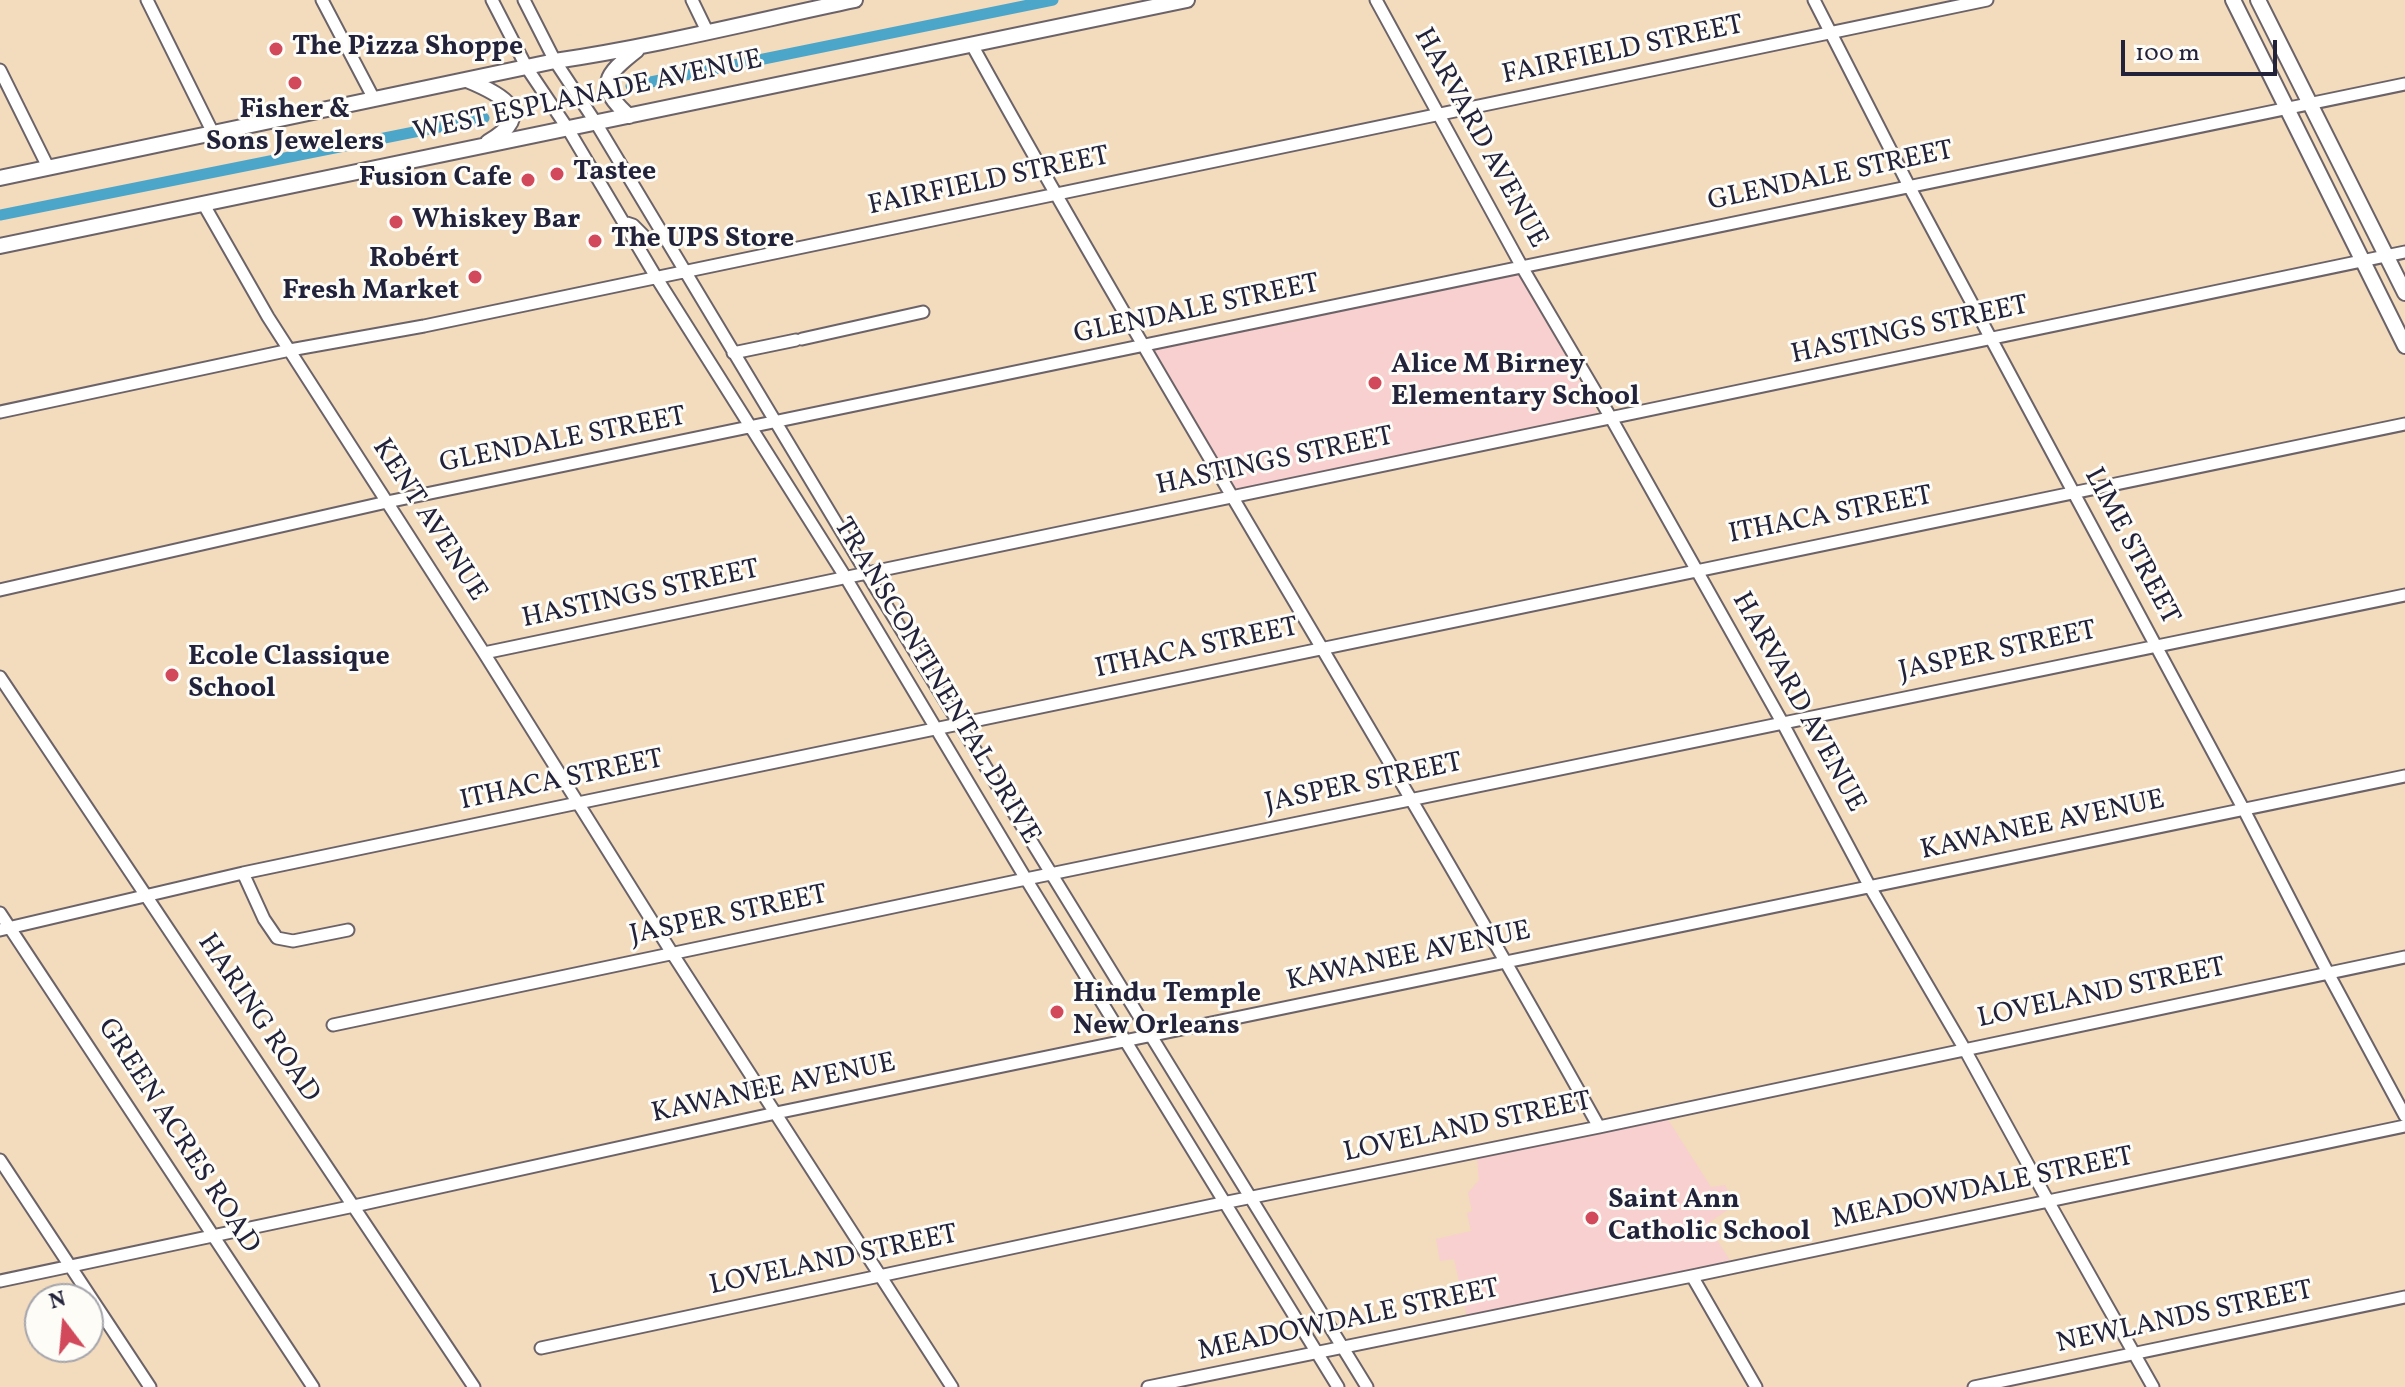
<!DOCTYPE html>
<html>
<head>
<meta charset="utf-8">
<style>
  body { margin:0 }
  #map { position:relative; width:2405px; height:1387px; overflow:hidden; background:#f3dbbd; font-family:Vollkorn,serif }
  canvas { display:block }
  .north { position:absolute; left:24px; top:1283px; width:80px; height:80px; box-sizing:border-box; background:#fdfcf7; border:2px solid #a5a5ac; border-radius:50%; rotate:344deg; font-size:22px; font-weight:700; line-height:32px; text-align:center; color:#22223b }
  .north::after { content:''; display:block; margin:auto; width:28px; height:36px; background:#d1495b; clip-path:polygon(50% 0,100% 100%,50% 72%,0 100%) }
  .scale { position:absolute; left:2121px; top:40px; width:156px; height:36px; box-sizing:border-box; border:4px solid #22223b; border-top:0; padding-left:10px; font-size:24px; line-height:28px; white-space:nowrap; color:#22223b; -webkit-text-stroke:6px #fdfcf7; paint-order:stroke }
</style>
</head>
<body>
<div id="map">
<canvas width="2405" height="1387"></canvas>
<div class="north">N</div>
<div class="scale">100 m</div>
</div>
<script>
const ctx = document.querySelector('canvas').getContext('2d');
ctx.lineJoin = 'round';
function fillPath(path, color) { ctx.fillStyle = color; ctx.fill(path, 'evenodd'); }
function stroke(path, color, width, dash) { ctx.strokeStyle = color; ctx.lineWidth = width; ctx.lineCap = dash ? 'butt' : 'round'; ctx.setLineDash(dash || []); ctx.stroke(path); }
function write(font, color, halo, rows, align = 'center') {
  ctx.font = font + ' Vollkorn,serif'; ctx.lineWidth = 6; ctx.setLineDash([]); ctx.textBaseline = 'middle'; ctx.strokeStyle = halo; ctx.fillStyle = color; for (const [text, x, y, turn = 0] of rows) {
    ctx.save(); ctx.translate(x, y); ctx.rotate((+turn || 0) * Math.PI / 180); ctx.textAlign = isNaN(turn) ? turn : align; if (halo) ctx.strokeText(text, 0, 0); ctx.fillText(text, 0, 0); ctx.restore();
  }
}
fillPath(new Path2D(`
  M1520 274 1599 416 1233 490 1151 350Z
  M1667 1118 1711 1187 1725 1185 1735 1205 1707 1224 1731 1262 1467 1317 1454 1259 1440 1261 1436 1239 1471 1231 1467 1213 1472 1211 1468 1193 1479 1180 1477 1158Z`), '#f7d0cf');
stroke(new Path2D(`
  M631 86 1053 0
  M0 215 484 118`), '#4ca6ca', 11);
const minor = new Path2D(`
  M147 0 213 133
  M322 0 374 99
  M492 0 527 68 568 129 656 277 846 578 1026 879 1338 1387
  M524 0 555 61 596 123 867 574 1367 1387
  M692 0 707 31
  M1376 0 1522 267 1611 418 1782 722 1870 887 1964 1048 2048 1201 2153 1387
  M1814 0 1909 186 2244 810 2328 973 2405 1116
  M972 45C1174 410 1396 762 1599 1127
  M0 70 48 167
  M204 205 268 317 484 653 672 953 952 1387
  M627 223 633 225 648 240 662 234
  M802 339 923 312
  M733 353 796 340
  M0 412 290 350 424 326 1987 0
  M0 590 387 502 2405 84
  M484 653 2405 252
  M0 677 474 1387
  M243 873 264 919 277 938 293 941 348 930
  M0 913 313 1387
  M0 930 243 873 578 803 2405 424
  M333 1025 1026 879 2405 595
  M0 1160 150 1387
  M1692 1276 1756 1387
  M0 1281 354 1206 776 1113 2405 776
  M541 1348 1213 1205 1599 1127 2405 957
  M1148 1387 1692 1276 2405 1126
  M1974 1387 2405 1297`);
const major = new Path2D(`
  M2233 0 2405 346
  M2258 0 2405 293
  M467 80C501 94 538 113 488 142
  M629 116C595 86 605 75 637 50
  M0 178 555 61C656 46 755 21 855 0
  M0 246 1187 0`);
stroke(minor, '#6b6368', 15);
stroke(major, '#6b6368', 18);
stroke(minor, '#fff', 11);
stroke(major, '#fff', 14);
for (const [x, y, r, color] of [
  [276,49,8,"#d1495b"],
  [295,83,8,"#d1495b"],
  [557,174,8,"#d1495b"],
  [528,180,8,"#d1495b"],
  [396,222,8,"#d1495b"],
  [595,241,8,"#d1495b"],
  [475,277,8,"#d1495b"],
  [1375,383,8,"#d1495b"],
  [172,675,8,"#d1495b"],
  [1057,1012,8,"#d1495b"],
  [1592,1218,8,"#d1495b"]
]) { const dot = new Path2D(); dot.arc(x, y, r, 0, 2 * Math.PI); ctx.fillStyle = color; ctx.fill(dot); stroke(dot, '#fdfcf7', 3); }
write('bold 28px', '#22223b', '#fdfcf7', [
  ["The Pizza Shoppe",292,49],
  ["Fisher &",295,112,"center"],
  ["Sons Jewelers",295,144,"center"],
  ["Tastee",573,174],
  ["Fusion Cafe",512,180,"right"],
  ["Whiskey Bar",412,222],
  ["The UPS Store",611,241],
  ["Robért",459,261,"right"],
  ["Fresh Market",459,293,"right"],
  ["Alice M Birney",1391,367],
  ["Elementary School",1391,399],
  ["Ecole Classique",188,659],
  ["School",188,691],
  ["Hindu Temple",1073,996],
  ["New Orleans",1073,1028],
  ["Saint Ann",1608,1202],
  ["Catholic School",1608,1234]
], 'left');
write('28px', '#22223b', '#fdfcf7', [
  ["FAIRFIELD STREET",1623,52,-12],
  ["WEST ESPLANADE AVENUE",588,98,-12],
  ["HARVARD AVENUE",1479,139,61],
  ["GLENDALE STREET",1831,178,-12],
  ["FAIRFIELD STREET",989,183,-12],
  ["GLENDALE STREET",1197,311,-12],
  ["HASTINGS STREET",1910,332,-12],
  ["GLENDALE STREET",563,442,-11],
  ["HASTINGS STREET",1275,463,-12],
  ["ITHACA STREET",1831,517,-11],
  ["KENT AVENUE",428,521,57],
  ["LIME STREET",2130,547,62],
  ["HASTINGS STREET",641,596,-12],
  ["ITHACA STREET",1197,650,-12],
  ["JASPER STREET",1998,653,-12],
  ["TRANSCONTINENTAL DRIVE",935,682,59],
  ["HARVARD AVENUE",1797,703,61],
  ["ITHACA STREET",562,782,-12],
  ["JASPER STREET",1364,785,-12],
  ["KAWANEE AVENUE",2043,827,-12],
  ["JASPER STREET",729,917,-12],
  ["KAWANEE AVENUE",1409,958,-12],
  ["LOVELAND STREET",2102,995,-12],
  ["HARING ROAD",257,1019,56],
  ["KAWANEE AVENUE",774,1090,-12],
  ["LOVELAND STREET",1468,1129,-12],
  ["GREEN ACRES ROAD",177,1137,57],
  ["MEADOWDALE STREET",1983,1190,-12],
  ["LOVELAND STREET",834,1262,-12],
  ["NEWLANDS STREET",2185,1319,-12],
  ["MEADOWDALE STREET",1349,1322,-12]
]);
</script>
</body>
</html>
